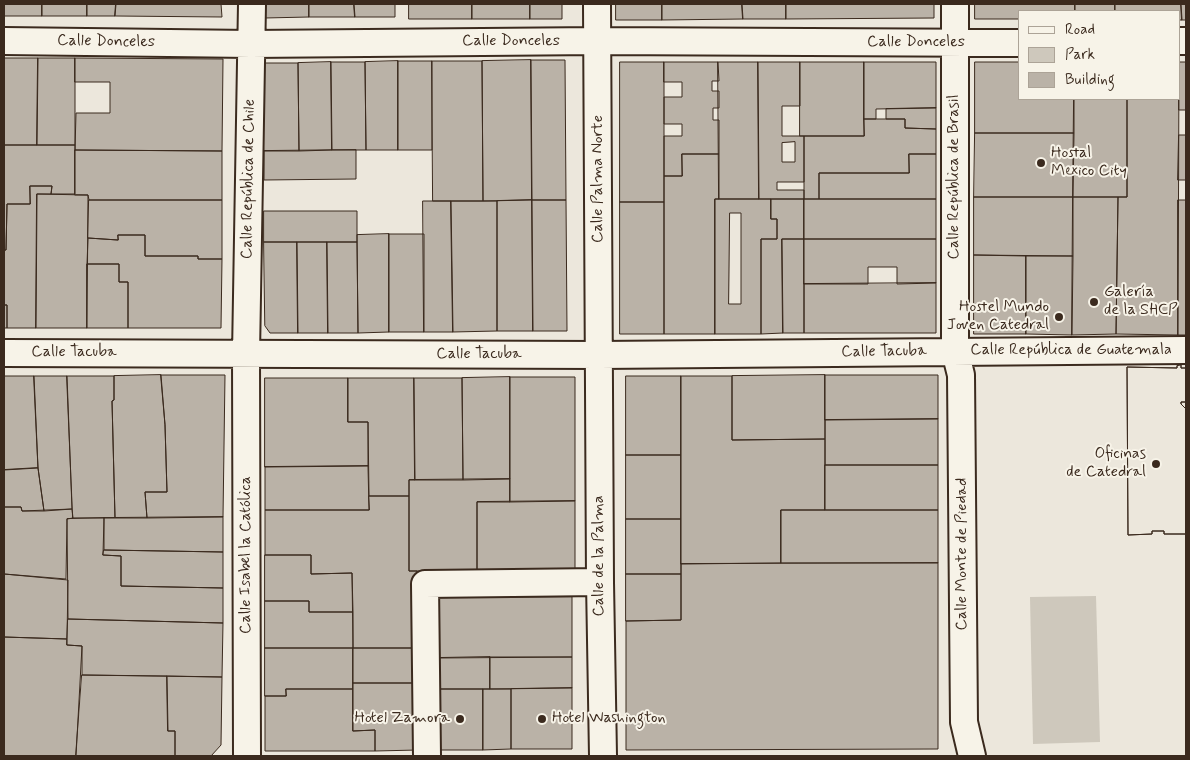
<!DOCTYPE html>
<html>
<head>
<meta charset="utf-8">
<style>
  body { margin:0 }
  #map { position:relative; width:1190px; height:760px; overflow:hidden; background:#ece7dc; font-family:Mynerve,sans-serif }
  canvas { display:block }
  .frame { position:absolute; inset:0; border:5px solid #3b2a1e; pointer-events:none }
  .legend { position:absolute; left:1018px; top:10px; width:162px; height:90px; box-sizing:border-box; background:#f7f3e8; border:1px solid #aca397; margin:0; padding:6px 9px; list-style:none; font-size:15px; color:#3b2a1e }
  .legend li { display:flex; align-items:center; gap:10px; height:25px }
  .legend b { width:25px; border:1px solid #aca397 }
</style>
</head>
<body>
<div id="map">
<canvas width="1190" height="760"></canvas>
<div class="frame"></div>
<ul class="legend">
<li><b style="height:6px;background:#f7f3e8"></b>Road</li>
<li><b style="height:14px;background:#cec8bc"></b>Park</li>
<li><b style="height:14px;background:#bab2a7"></b>Building</li>
</ul>
</div>
<script>
const ctx = document.querySelector('canvas').getContext('2d');
ctx.lineJoin = 'round';
function fillPath(path, color) { ctx.fillStyle = color; ctx.fill(path, 'evenodd'); }
function stroke(path, color, width, dash) { ctx.strokeStyle = color; ctx.lineWidth = width; ctx.lineCap = dash ? 'butt' : 'round'; ctx.setLineDash(dash || []); ctx.stroke(path); }
function write(font, color, halo, rows, align = 'center') {
  ctx.font = font + ' Mynerve,sans-serif'; ctx.lineWidth = 4; ctx.setLineDash([]); ctx.textBaseline = 'middle'; ctx.strokeStyle = halo; ctx.fillStyle = color; for (const [text, x, y, turn = 0] of rows) {
    ctx.save(); ctx.translate(x, y); ctx.rotate((+turn || 0) * Math.PI / 180); ctx.textAlign = isNaN(turn) ? turn : align; if (halo) ctx.strokeText(text, 0, 0); ctx.fillText(text, 0, 0); ctx.restore();
  }
}
fillPath(new Path2D(`
  M1096 596 1100 742 1033 744 1030 597Z`), '#cec8bc');
const building = new Path2D(`
  M4 4H42V16H4Z
  M42 4H87V16H42Z
  M87 4H116L115 16H87Z
  M116 4H221L222 17 115 16Z
  M265 4H309V17L265 18Z
  M309 4H354L355 17H309Z
  M354 4H395V17H355Z
  M409 4H472V19H409Z
  M472 4H530V19H472Z
  M530 4H562V19H530Z
  M616 4H662V20H616Z
  M662 4H742L743 19 662 20Z
  M742 4H786V19H743Z
  M786 4H934V18L786 19Z
  M975 4H1075V11H1019V19H975Z
  M1075 4H1115V11H1075Z
  M1115 4H1181L1182 20H1179V11H1115Z
  M1181 4H1186V20H1182Z
  M4 58H38L37 145H4Z
  M38 58H75V145H37Z
  M75 58 223 59 222 151 75 150 76 113H110V82H75Z
  M531 60H565L566 200H532Z
  M531 60 532 200 483 201 482 61Z
  M398 61V150H366L365 62Z
  M398 61H432V150H398Z
  M432 61H482L483 201H433Z
  M331 62 332 150 299 151 298 63Z
  M331 62H365L366 150H332Z
  M620 62H664V202H620Z
  M664 62H718L719 81H712V91H719V108H713V120H719V154H682V176H664V136H682V124H664V97H682V82H664Z
  M718 62H758L759 199H719Z
  M758 62H800V106H782V136H804V182H777V190H804V199H759ZM795 142V162H782V143Z
  M800 62H864V136H800Z
  M864 62H936V108L876 109V119H864Z
  M975 62H1019V99H1074V133H975Z
  M1179 62 1178 335 1116 334 1118 197H1127V99H1179Z
  M1179 62H1186V110H1179Z
  M262 63H298L299 151H264Z
  M1074 99H1127V197H1073Z
  M936 108V129L905 128V119H886V109Z
  M864 119H905V128L936 129V154H909V173H819V199H804V136H864Z
  M975 133H1074L1073 197H974Z
  M1179 135H1186V180H1178Z
  M4 145H75V194H51L52 186H30V204H7L6 250H4Z
  M75 150 222 151V200H89L88 195H75Z
  M356 150V179L264 180V151Z
  M682 154H719V199H715V334H664V176H682Z
  M909 154H936V199H819V173H909Z
  M30 186H52L51 194H37L36 328H7V305H4V250H6L7 204H30Z
  M37 194 88 195 87 328H36Z
  M974 197H1073V256L974 255Z
  M1073 197H1118L1116 334 1072 335Z
  M715 199H771V219H777V239H761V334H715ZM730 213H741V304H729Z
  M771 199H804V239H782L783 333 761 334V239H777V219H771Z
  M804 199H936V239H804Z
  M89 200H222V259H198V256H145V235H118V240L88 238Z
  M532 200H566L567 331H533Z
  M532 200 533 331H497V201Z
  M1178 200H1186V335H1178Z
  M423 201H451L453 332H424Z
  M451 201H497V331L453 332Z
  M620 202H664V334H620Z
  M264 211H357V242H264Z
  M389 234H424V332H389Z
  M389 234V332L358 333 357 235Z
  M118 235H145V256H198V259H222L221 328H128V282H119V264H87L88 238 118 240Z
  M782 239H804V333H783Z
  M804 239H936V283L897 284V267H868V284H804Z
  M264 242H297L298 333H270L265 326Z
  M297 242H327L328 333H298Z
  M327 242H357L358 333H328Z
  M974 255 1026 256V334H974Z
  M1026 256H1073L1072 335 1026 334Z
  M87 264H119V282H128V328H87Z
  M936 283V333H804V284Z
  M4 305H7V328H4Z
  M1181 365V368H1186V402H1181V404L1186 409V534H1164V531H1152V534L1128 535 1127 367 1177 368V366Z
  M1181 365V368H1186V402H1181V404L1186 409V534H1164V531H1152V534L1128 535 1127 367 1177 368V366Z
  M161 375H225L223 517 147 518 145 492H167L165 425Z
  M161 375 165 425 167 492H145L147 518H115L112 401 114 400V376Z
  M825 375V439L732 440V376Z
  M825 375H938V419L825 420Z
  M4 376H34L38 468 4 470Z
  M34 376H67L72 509 44 511 38 468Z
  M67 376H114V400L112 401 115 518H73Z
  M626 376H681V455H626Z
  M681 376H732V440L825 439V510H781V563L681 564Z
  M510 377H575V501L510 502Z
  M510 377V479L463 480 462 378Z
  M265 378H348V422H368V466L265 467Z
  M348 378H414L415 480H409V496H369L368 422H348Z
  M414 378H462L463 480H415Z
  M938 419V465H825V420Z
  M626 455H681V519H626Z
  M825 465H938V510H825Z
  M368 466 369 510H265V467Z
  M38 468 44 511H22L21 507H4V470Z
  M510 479V502H477V571H409V480Z
  M369 496H409V571H417V648H353L352 573 311 574V555H265V510H369Z
  M575 501V569L477 571V502Z
  M4 507H21L22 511 72 509 73 518 67 519 66 579 4 574Z
  M781 510H938V563H781Z
  M223 517V552L104 550V518Z
  M104 518 103 555 121 556V586L223 588V623L68 619 67 519Z
  M626 519H681V574H626Z
  M104 550 223 552V588L121 586V556L103 555Z
  M265 555H311V574L352 573 353 612H309V601H265Z
  M938 563V749L626 750V621L681 620V564Z
  M4 574 68 580 67 639 4 637Z
  M626 574H681V620L626 621Z
  M572 597V657L437 658 436 598Z
  M265 601H309V612H353V648H265Z
  M68 619 223 623 222 677 82 675V646L67 645Z
  M4 637 67 639V645L82 646 76 756H4Z
  M265 648H353V689H286V696H265Z
  M353 648H417V683H353Z
  M490 657V689H437V658Z
  M490 657H572V688L490 689Z
  M82 675 167 676 168 731H175V756H76Z
  M167 676 222 677 221 745 211 756H175V731H168Z
  M353 683H417L418 750 375 751V730L353 731Z
  M572 688V749H511V689Z
  M286 689H353V731L375 730V751H265V696H286Z
  M437 689H483V750H437Z
  M483 689H511V749L483 750Z`);
fillPath(building, '#bab2a7');
stroke(building, '#3b2a1e', 1);
const minor = new Path2D(`
  M597 4 600 582 603 756
  M955 4V351L961 375 964 722 972 756
  M4 41 251 44 598 41 1019 43
  M1179 41H1186
  M4 353 600 355 1186 350
  M247 756 246 354 252 4
  M427 756 425 584 600 582`);
stroke(minor, '#3b2a1e', 30);
stroke(minor, '#f7f3e8', 26);
for (const [x, y, r, color] of [
  [1041,163,5,"#3b2a1e"],
  [1094,302,5,"#3b2a1e"],
  [1059,317,5,"#3b2a1e"],
  [1156,464,5,"#3b2a1e"],
  [460,719,5,"#3b2a1e"],
  [542,719,5,"#3b2a1e"]
]) { const dot = new Path2D(); dot.arc(x, y, r, 0, 2 * Math.PI); ctx.fillStyle = color; ctx.fill(dot); stroke(dot, '#f7f3e8', 2); }
write('16px', '#3b2a1e', '#f7f3e8', [
  ["Calle Donceles",106,42,1],
  ["Calle Donceles",511,42],
  ["Calle Donceles",916,43],
  ["Calle República de Brasil",955,177,-90],
  ["Calle República de Chile",249,179,-89],
  ["Calle Palma Norte",599,179,-90],
  ["Calle República de Guatemala",1071,351],
  ["Calle Tacuba",884,352,-1],
  ["Calle Tacuba",74,353],
  ["Calle Tacuba",479,355],
  ["Calle Monte de Piedad",963,554,-90],
  ["Calle Isabel la Católica",247,555,-90],
  ["Calle de la Palma",600,556,-90]
]);
write('16px', '#3b2a1e', '#f7f3e8', [
  ["Hostal",1051,154],
  ["Mexico City",1051,172],
  ["Galería",1104,293],
  ["de la SHCP",1104,311],
  ["Hostel Mundo",1049,308,"right"],
  ["Joven Catedral",1049,326,"right"],
  ["Oficinas",1146,455,"right"],
  ["de Catedral",1146,473,"right"],
  ["Hotel Zamora",450,719,"right"],
  ["Hotel Washington",552,719]
], 'left');
</script>
</body>
</html>
